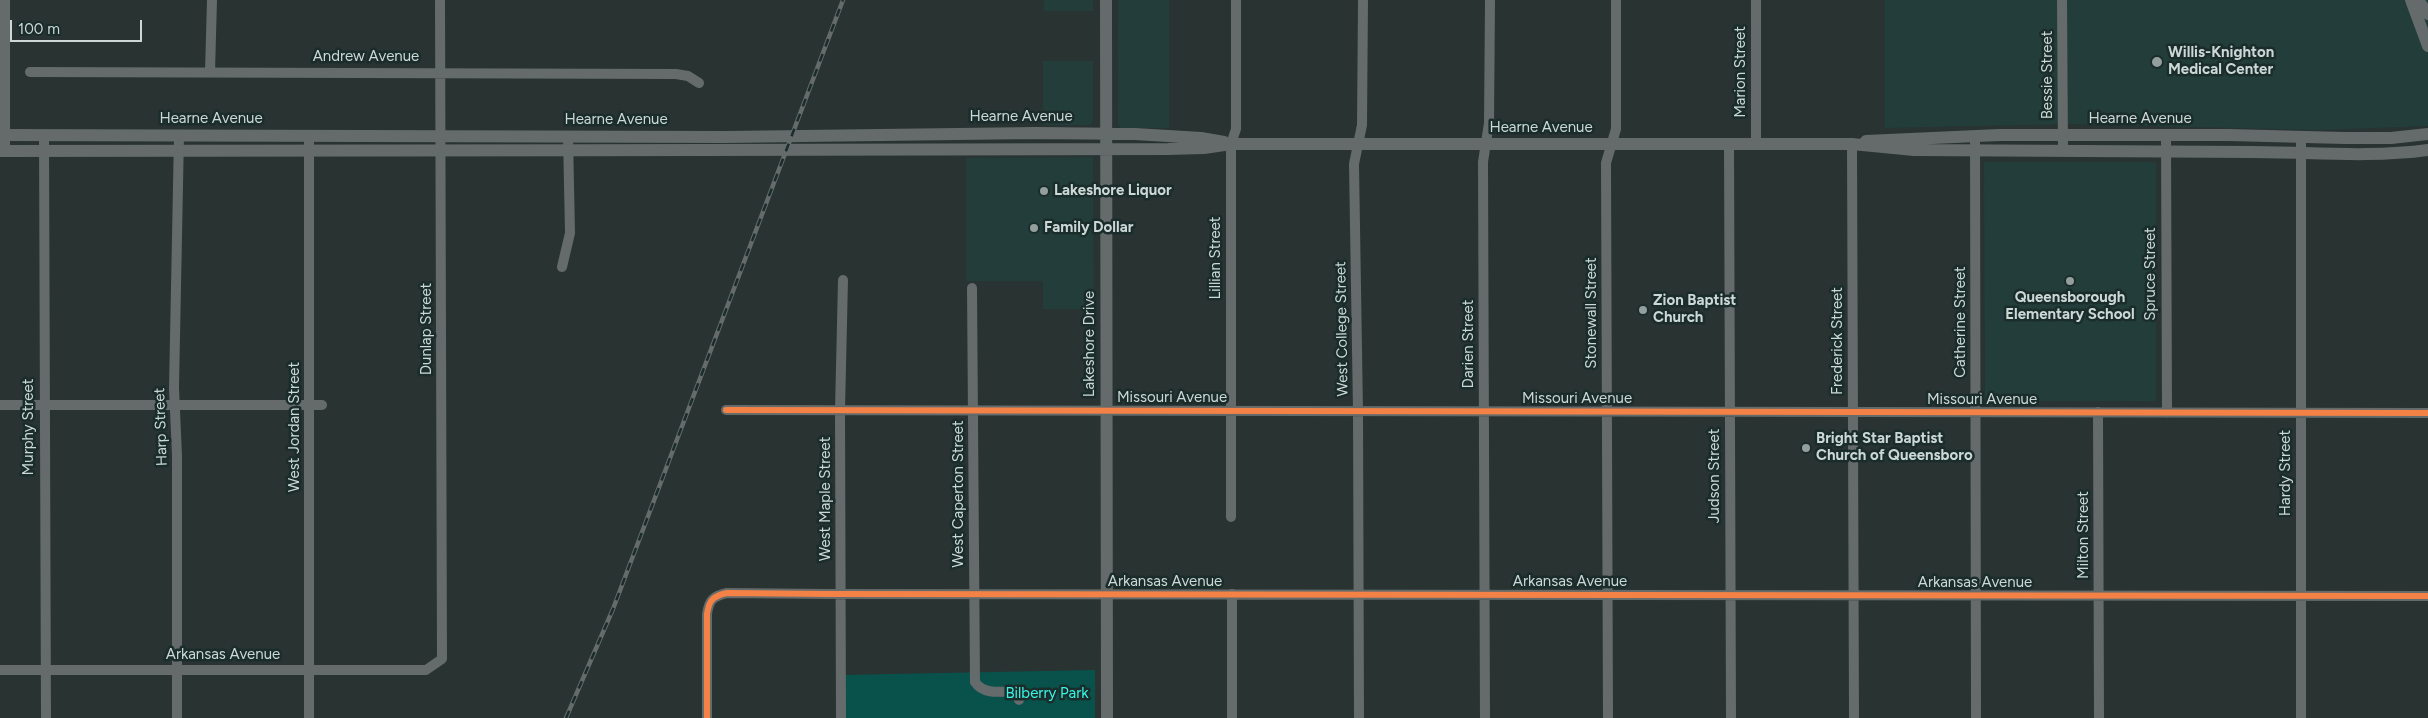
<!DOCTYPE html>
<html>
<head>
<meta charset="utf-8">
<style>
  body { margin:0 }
  #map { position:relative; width:2428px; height:718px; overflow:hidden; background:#283332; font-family:Figtree,sans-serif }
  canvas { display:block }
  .scale { position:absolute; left:10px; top:20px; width:132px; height:22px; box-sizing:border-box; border:2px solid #ccd8d6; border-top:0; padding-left:6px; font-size:15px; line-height:18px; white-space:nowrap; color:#ccd8d6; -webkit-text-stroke:4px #1a2d2b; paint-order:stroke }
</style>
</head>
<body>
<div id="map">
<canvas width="2428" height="718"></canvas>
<div class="scale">100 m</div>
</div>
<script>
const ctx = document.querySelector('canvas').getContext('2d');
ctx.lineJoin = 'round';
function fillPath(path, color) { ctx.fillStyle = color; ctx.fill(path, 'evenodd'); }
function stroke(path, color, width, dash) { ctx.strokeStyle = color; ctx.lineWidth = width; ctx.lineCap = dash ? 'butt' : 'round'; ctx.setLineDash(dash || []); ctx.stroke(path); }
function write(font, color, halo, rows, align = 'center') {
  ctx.font = font + ' Figtree,sans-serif'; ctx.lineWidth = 5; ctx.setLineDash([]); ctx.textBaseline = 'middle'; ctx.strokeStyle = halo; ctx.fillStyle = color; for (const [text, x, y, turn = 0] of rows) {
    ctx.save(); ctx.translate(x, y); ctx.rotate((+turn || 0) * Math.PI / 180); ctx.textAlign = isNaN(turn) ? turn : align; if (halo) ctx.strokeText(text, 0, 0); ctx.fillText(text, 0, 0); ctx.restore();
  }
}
fillPath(new Path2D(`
  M1044 0H1093V11H1044Z
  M1118 0H1169V128H1121L1118 125Z
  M1885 0H2428V126L2317 130 2071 124 1885 128Z
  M1043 61H1093V121L1091 125H1043Z
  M1093 157 1094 309H1043V281H966V158Z
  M1984 162H2156V401H1985Z`), '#233d3b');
fillPath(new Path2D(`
  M1095 670V718H841V675Z`), '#09524c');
stroke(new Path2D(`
  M5 0V151
  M2062 0 2063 151
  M30 72 676 74 688 76 699 83
  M210 72 212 0
  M44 135 46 718
  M309 135V718
  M2166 135 2167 413
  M1975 136 1976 718
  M2301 138V718
  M1729 144 1731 718
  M1756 144V0
  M1852 144 1854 718
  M562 267 570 233 568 136
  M972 288 975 682C984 696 1004 691 1019 691V700
  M0 405H322
  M726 410 2428 413
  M2098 412 2099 718
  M1231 517V144L1236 129V0
  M1232 594V718
  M0 670H426L442 659 440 0
  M177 718V456L174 388 179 135
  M707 718V614C709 600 713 596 727 593L830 594 2428 596
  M841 718 840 410 843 280
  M1359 718 1358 411 1354 164 1362 125 1363 0
  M1485 718 1483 162 1489 123 1490 0
  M1608 718 1606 163 1616 129V0`), '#656a6a', 10);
stroke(new Path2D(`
  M1106 0 1107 718
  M2411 0 2428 46
  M2418 0 2428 14
  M0 135 725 137 1035 133 1135 134 1201 138 1224 142
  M1866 141 1999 135H2229L2345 138H2391L2428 134
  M0 151C389 151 779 150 1168 149L1204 148 1231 144H1852L1914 150C2026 151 2138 151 2250 152 2310 152 2369 158 2428 150`), '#646b6a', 12);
const rail = new Path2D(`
  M566 718 613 609 843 0`);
stroke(rail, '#656b6b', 4.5);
stroke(rail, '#1a2d2b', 2.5, [8]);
stroke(new Path2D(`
  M726 410 2428 413
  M707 718V614C709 600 713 596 727 593L830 594 2428 596`), '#f48246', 6);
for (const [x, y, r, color] of [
  [2157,62,6,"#939e9d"],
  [1044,191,5,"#939e9d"],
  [1034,228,5,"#939e9d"],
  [2070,281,5,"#939e9d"],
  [1643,310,5,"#939e9d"],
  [1806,448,5,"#939e9d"]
]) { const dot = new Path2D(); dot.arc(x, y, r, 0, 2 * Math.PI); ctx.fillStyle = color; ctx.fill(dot); stroke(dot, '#1a2d2b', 2); }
write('bold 15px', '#ccd8d6', '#1a2d2b', [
  ["Willis-Knighton",2168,53],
  ["Medical Center",2168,70],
  ["Lakeshore Liquor",1054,191],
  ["Family Dollar",1044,228],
  ["Queensborough",2070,298,"center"],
  ["Elementary School",2070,315,"center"],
  ["Zion Baptist",1653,301],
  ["Church",1653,318],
  ["Bright Star Baptist",1816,439],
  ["Church of Queensboro",1816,456]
], 'left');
write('15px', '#ccd8d6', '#1a2d2b', [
  ["Andrew Avenue",366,57],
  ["Marion Street",1741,72,-90],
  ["Bessie Street",2048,75,-90],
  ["Hearne Avenue",1021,117],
  ["Hearne Avenue",211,119],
  ["Hearne Avenue",2140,119],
  ["Hearne Avenue",616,120],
  ["Hearne Avenue",1541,128],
  ["Lillian Street",1216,258,-90],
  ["Spruce Street",2151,274,-90],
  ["Stonewall Street",1592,313,-90],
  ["Catherine Street",1961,322,-90],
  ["Dunlap Street",427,329,-90],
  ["West College Street",1342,329,-91],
  ["Frederick Street",1838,341,-90],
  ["Lakeshore Drive",1090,344,-90],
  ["Darien Street",1469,344,-90],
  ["Missouri Avenue",1172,398],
  ["Missouri Avenue",1577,399],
  ["Missouri Avenue",1982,400],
  ["Murphy Street",29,427,-90],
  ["Harp Street",161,427,-92],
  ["West Jordan Street",295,427,-90],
  ["Hardy Street",2286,473,-90],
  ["Judson Street",1715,476,-90],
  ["West Caperton Street",959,494,-90],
  ["West Maple Street",826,499,-90],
  ["Milton Street",2084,535,-90],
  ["Arkansas Avenue",1165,582],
  ["Arkansas Avenue",1570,582],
  ["Arkansas Avenue",1975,583],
  ["Arkansas Avenue",223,655]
]);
write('15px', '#38f6e6', '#1a2d2b', [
  ["Bilberry Park",1047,694]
]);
</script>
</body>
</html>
